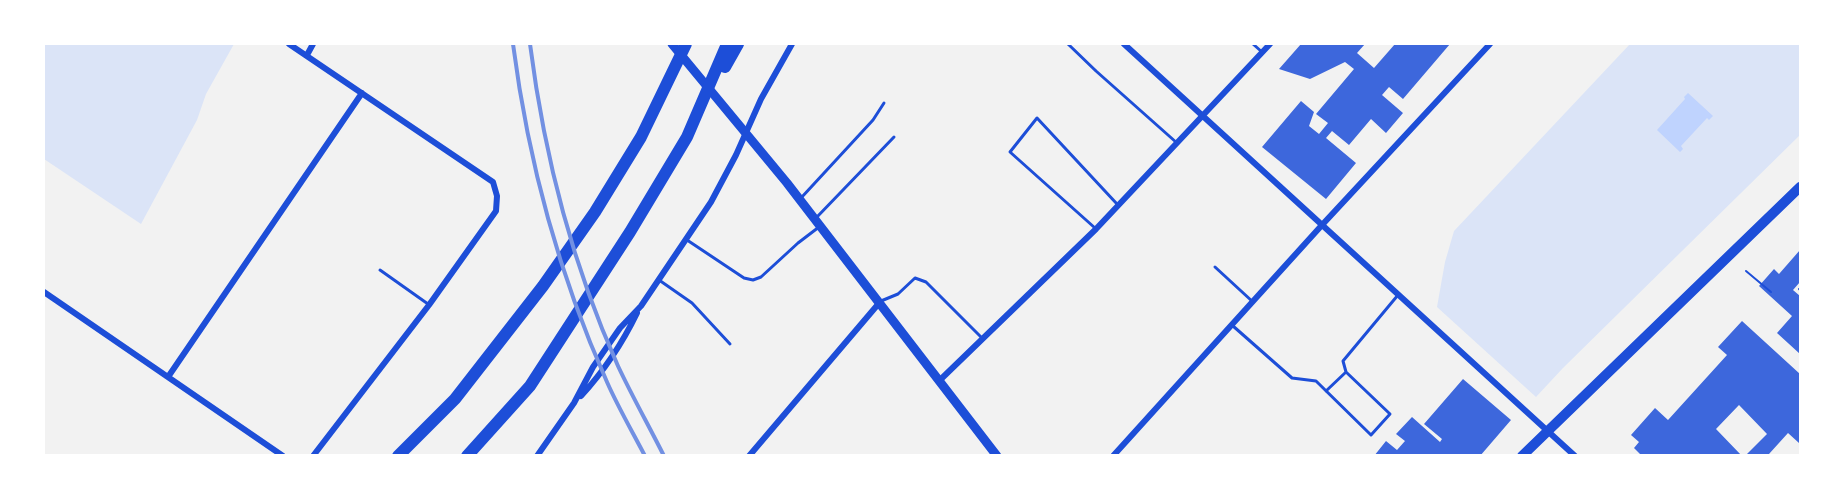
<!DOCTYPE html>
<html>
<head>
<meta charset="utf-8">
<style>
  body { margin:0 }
  #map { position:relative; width:1844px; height:499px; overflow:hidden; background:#f2f2f2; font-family:"Sofia Sans Condensed",sans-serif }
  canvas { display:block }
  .frame { position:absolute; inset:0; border:45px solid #fff; pointer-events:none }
</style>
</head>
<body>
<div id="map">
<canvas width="1844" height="499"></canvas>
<div class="frame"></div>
</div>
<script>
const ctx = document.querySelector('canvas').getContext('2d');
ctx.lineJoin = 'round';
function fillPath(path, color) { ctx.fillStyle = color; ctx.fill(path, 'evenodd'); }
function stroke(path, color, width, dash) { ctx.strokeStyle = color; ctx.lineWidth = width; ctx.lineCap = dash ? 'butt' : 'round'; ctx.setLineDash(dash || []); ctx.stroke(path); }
fillPath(new Path2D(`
  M44 44H234L206 94 197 120 141 224 44 159Z
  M1630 44H1798L1800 46V135L1563 368 1536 397 1437 307 1445 262 1454 231Z`), '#dbe4f7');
fillPath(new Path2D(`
  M1688 93 1713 116 1709 120 1707 118 1681 146 1683 149 1680 152 1657 130 1685 99 1684 97Z`), '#bfd3fe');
fillPath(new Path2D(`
  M1301 44H1365L1357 53 1374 68 1395 44H1450L1403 99 1389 87 1382 95 1403 113 1386 133 1371 119 1349 145 1332 131 1326 138 1356 163 1326 199 1262 147 1301 101 1314 112 1309 126 1319 134 1328 123 1316 114 1354 69 1345 62 1310 79 1279 69Z
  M1800 250V282L1793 290 1800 296V354L1777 333 1792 316 1759 286 1774 269 1779 274Z
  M1742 321 1800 374V442L1799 443 1788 433 1769 454 1771 456H1745L1767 434 1739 405 1716 429 1742 456H1642L1634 448 1639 442 1631 435 1655 408 1668 420 1727 355 1718 347Z
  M1463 379 1511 420 1480 456H1374L1386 441 1397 450 1405 441 1396 434 1412 417 1440 442 1442 439 1424 424Z`), '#3d67dc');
stroke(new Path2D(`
  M1746 271 1771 292
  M1799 289 1800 290`), '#1d4ed8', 2);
stroke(new Path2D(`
  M1068 44 1096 71 1177 143
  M1253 44 1262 52
  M801 198 873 120 884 103
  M816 218 894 137
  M1095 228 1010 152 1037 118 1117 204
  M687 240 744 278 753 280 761 277 798 243 819 227
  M1215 267 1253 302
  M380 270 428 304
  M659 280 692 303 730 344
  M881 301 898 294 915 278 926 282 982 338
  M1233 326 1292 378 1316 381 1371 435 1390 414 1346 372 1326 391
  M1346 372 1343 361 1398 295`), '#1d4ed8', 3);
stroke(new Path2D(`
  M289 44 493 182 497 196 496 211 429 305 313 456
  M1124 44 1575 456
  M307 55 313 44
  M44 292 283 456
  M168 377 362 93
  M940 380 1096 229 1270 44
  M581 396C604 371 622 344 637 313
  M537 456 574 403 593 367 620 328 641 306 711 202 736 155 761 99 792 44
  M749 456 880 302
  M1113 456 1322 225 1490 44`), '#1d4ed8', 6);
stroke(new Path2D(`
  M672 44 787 183 997 456`), '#1d4ed8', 9);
stroke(new Path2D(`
  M1522 456 1800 187`), '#1d4ed8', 10);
stroke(new Path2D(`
  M725 67 738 44
  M398 456 455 399 543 286 595 212 641 137 686 44
  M467 456 530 386 630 232 687 137 727 44`), '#1d4ed8', 12);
stroke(new Path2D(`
  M513 44C528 160 559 275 607 382 618 407 632 431 645 456
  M530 44C544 154 572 264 618 366 632 396 649 426 664 456`), '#7290e2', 4);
</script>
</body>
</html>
